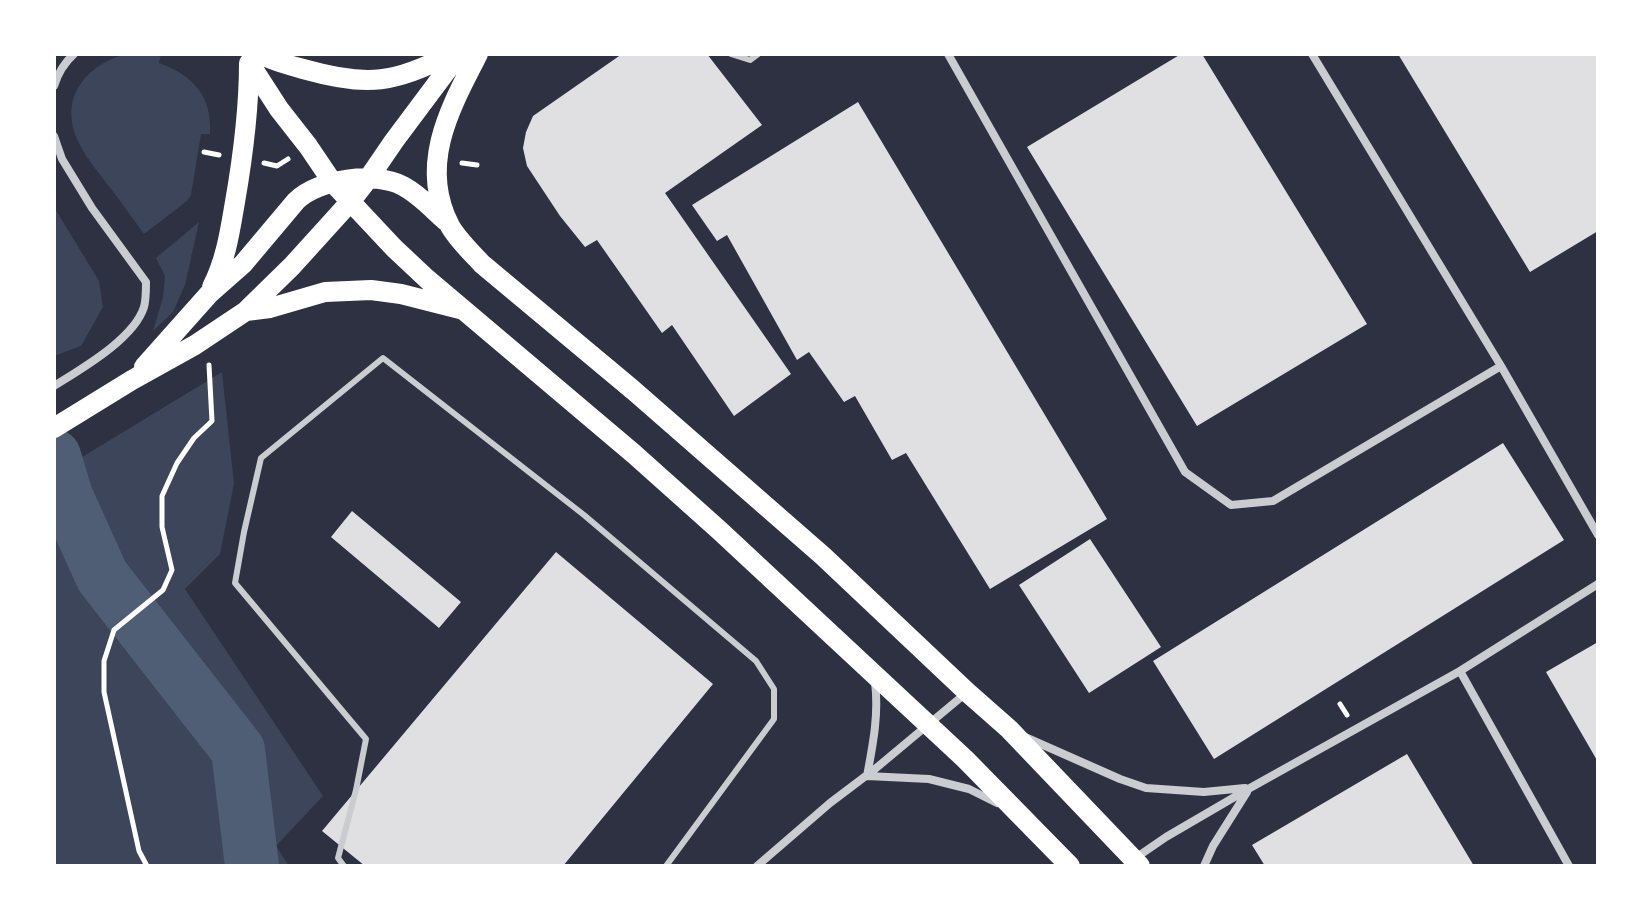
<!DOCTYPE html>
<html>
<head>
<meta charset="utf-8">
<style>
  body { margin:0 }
  #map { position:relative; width:1652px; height:920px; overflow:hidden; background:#2d3142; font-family:"PT Sans Narrow",sans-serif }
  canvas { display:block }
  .frame { position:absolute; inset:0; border:56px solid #fff; pointer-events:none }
</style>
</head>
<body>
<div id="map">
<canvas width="1652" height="920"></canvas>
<div class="frame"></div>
</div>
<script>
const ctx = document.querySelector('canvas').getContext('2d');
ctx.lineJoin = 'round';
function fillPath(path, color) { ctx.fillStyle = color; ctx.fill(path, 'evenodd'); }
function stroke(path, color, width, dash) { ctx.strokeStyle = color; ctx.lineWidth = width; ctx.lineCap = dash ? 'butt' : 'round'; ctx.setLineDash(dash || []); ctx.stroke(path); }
fillPath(new Path2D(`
  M125 54H161L159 63C194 76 212 96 210 134H201L191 195 187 201 144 234C133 219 122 203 111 189 100 174 87 160 79 143 58 100 83 67 125 54Z
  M54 207 99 281 103 307 81 346 54 356Z
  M199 222 185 285 173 312 153 331 163 297 165 276 156 258Z
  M222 372 234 484 220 554 185 589 323 796 276 846 289 866H54V474Z`), '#3c4559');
stroke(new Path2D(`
  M54 456 66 496 102 576 238 750 252 866`), '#4f5d75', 54);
fillPath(new Path2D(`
  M622 54H707L762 125 665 193 791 374 734 416 672 325 662 333 597 240 585 247 560 216 527 166 523 148 526 132 533 116Z
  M1181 54H1202L1367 324 1197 426 1027 147Z
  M1398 54H1598V231L1530 272Z
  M858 102 1107 519 990 589 906 453 892 460 855 396 844 402 809 352 797 360 727 235 717 241 692 205Z
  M1503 443 1564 540 1214 759 1153 661Z
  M352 511 461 602 439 628 331 537Z
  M1090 539 1161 647 1089 693 1019 585Z
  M556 552 713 684 563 866H365L322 831Z
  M1598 642V762L1546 672Z
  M1407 754 1474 866H1265L1252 845Z`), '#e0e0e3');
stroke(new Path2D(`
  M204 152 219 155
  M264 163 277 166 288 159
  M462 163 477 165
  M1340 704 1347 715
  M147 866 139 851 104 692V661L114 630 163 590 172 570 162 527V496L177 463 194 438 212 421 209 365`), '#fff', 5);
stroke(new Path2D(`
  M731 54 750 60 758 54
  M344 866 338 858 356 790 366 739 235 583 244 532 261 458 383 358 584 515 756 661 774 689V719L666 866`), '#caccd0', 6);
stroke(new Path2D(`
  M948 54 1185 472 1231 505 1273 501 1501 366
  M1312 54 1501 366 1598 535
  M54 86C58 73 64 63 74 54
  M54 136 62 159 92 208 146 282C146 290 146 300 144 307 134 339 81 369 54 386
  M1460 671 1569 866
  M1025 737 1120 779 1146 788 1204 792 1245 788
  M867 776 929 779 969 789 997 803
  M867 776C873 744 879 714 875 682
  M1134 859 1166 837 1250 788 1460 671 1598 584
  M757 866 830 803 875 769 966 693
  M1204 866 1213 846 1247 792`), '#caccd0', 8);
stroke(new Path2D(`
  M260 54C275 62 292 66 307 70 367 87 396 83 451 54
  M478 54C450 108 418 165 450 226 458 240 471 252 482 264L633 390 823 556 967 692 1009 729 1140 866
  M250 64 279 109 308 146 333 183 394 248 427 279 634 454 719 530 965 759 1070 866
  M212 287C226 260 230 231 235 202 243 156 249 109 249 63
  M246 311 270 308 325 292 371 290 401 294 460 309
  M144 367 209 294 243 264 296 201C318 179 375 171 403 186 420 195 433 210 447 222
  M54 428 132 380 195 345 246 311 292 266 350 202 368 179 394 141 459 54`), '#fff', 20);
</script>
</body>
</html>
